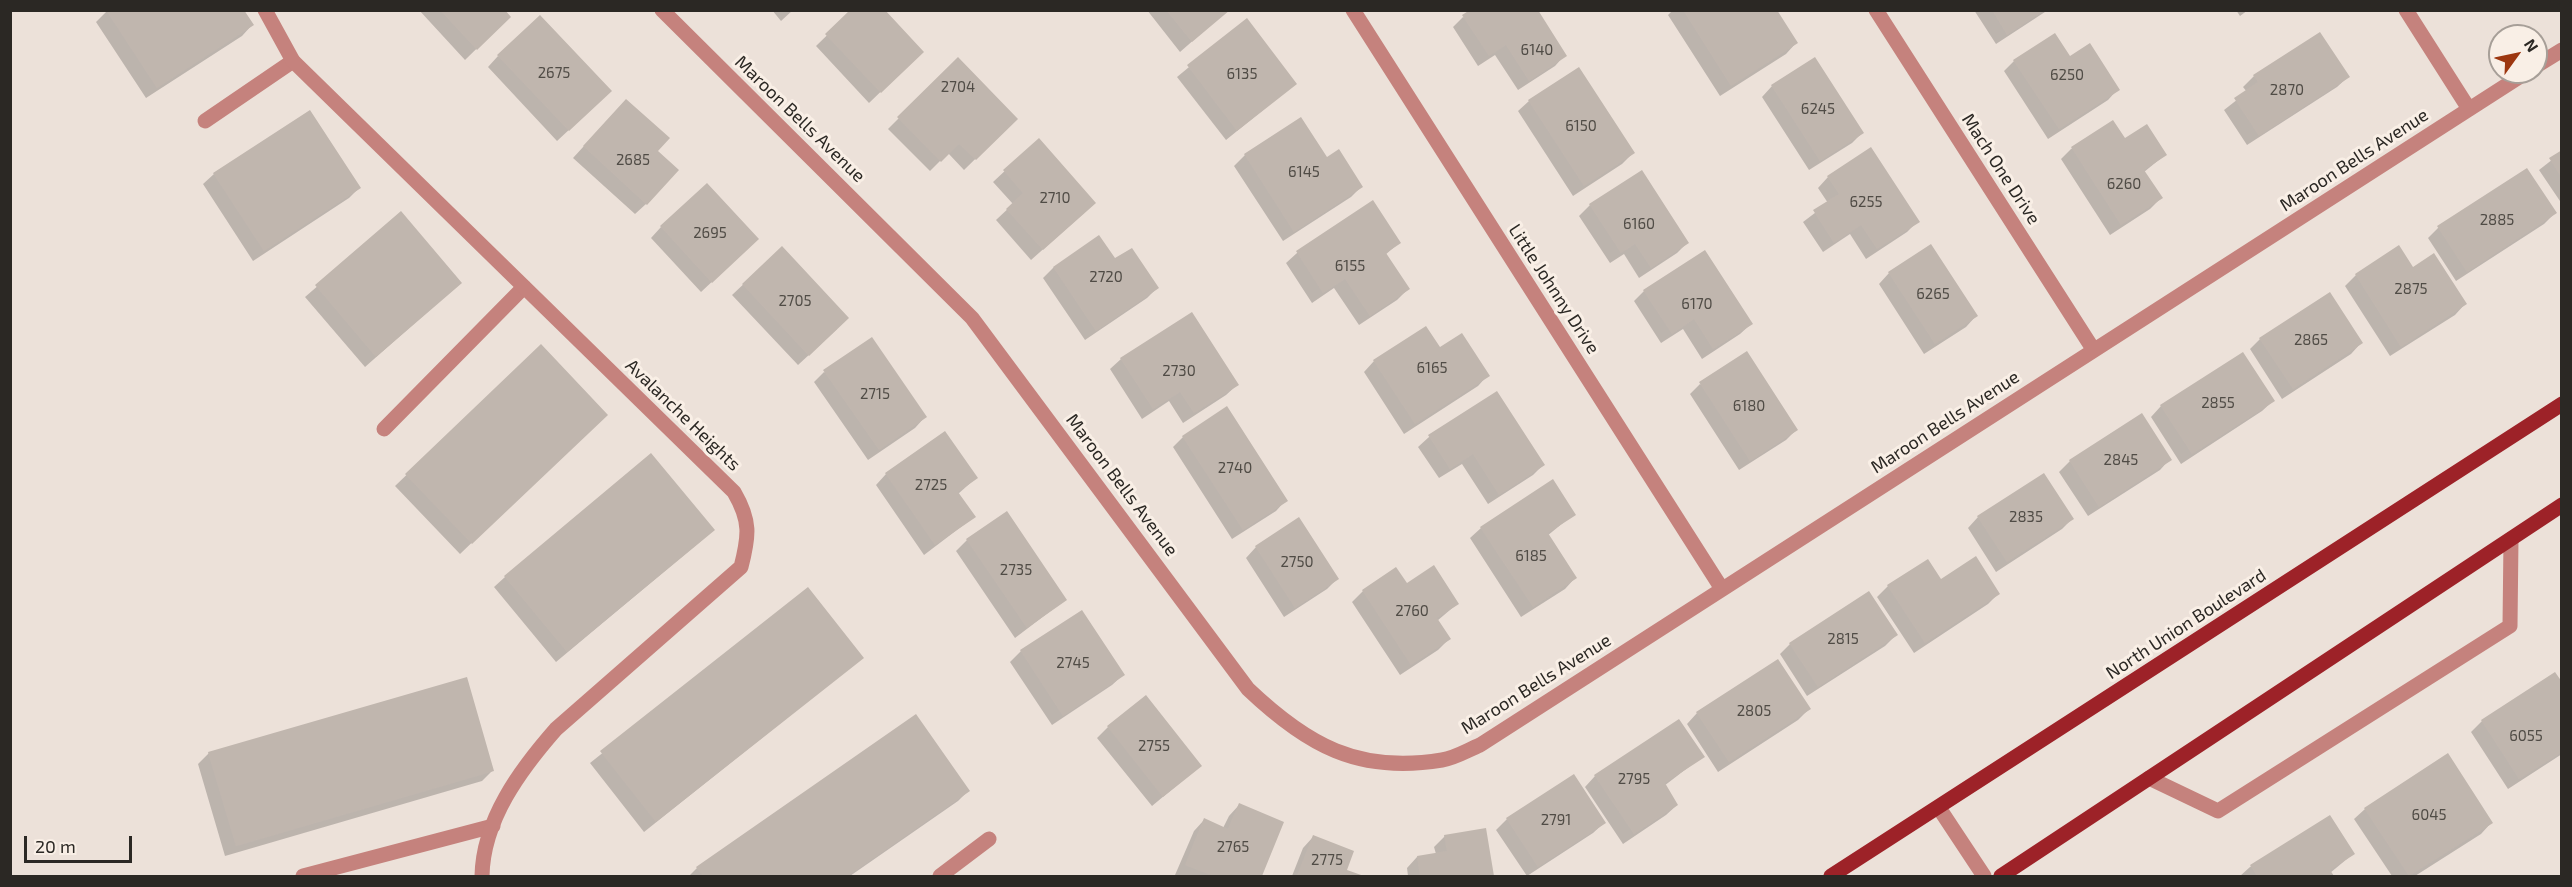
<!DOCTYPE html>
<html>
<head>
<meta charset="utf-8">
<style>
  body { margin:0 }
  #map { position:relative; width:2572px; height:887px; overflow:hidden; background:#ece1d9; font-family:"Exo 2",sans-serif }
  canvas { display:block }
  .frame { position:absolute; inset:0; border:12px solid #2b2824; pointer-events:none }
  .north { position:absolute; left:2488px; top:24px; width:60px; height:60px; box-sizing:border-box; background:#f9efe6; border:2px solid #a79f98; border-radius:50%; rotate:57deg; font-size:16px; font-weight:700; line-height:24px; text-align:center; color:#2b2824 }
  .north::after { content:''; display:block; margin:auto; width:21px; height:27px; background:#9d3710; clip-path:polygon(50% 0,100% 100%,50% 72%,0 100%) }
  .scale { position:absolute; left:24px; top:836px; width:108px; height:27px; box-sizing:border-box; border:3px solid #2b2824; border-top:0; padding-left:8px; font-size:18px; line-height:21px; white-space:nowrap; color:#2b2824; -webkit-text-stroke:4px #f9efe6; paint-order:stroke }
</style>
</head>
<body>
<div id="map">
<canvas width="2572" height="887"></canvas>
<div class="frame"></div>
<div class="north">N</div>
<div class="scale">20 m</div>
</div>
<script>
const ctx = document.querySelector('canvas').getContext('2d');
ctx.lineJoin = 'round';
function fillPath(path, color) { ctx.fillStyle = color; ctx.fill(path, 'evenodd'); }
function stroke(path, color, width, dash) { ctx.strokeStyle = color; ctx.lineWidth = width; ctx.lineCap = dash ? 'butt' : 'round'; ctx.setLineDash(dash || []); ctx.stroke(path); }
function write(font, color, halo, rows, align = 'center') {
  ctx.font = font + ' "Exo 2",sans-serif'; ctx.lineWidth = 6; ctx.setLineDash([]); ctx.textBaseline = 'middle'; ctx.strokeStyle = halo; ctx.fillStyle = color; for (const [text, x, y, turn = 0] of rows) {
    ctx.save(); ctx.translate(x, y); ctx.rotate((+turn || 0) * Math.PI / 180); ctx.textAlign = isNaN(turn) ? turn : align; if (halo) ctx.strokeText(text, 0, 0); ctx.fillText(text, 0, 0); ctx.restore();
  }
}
fillPath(new Path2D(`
  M108 10 252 25 242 36 146 98 96 22Z
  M419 10H502L509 17 465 60Z
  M772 10H793L781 21Z
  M853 10 922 52 869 103 816 46Z
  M1147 10H1228L1180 52Z
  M1673 10H1776L1796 43 1786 54 1720 96 1668 15Z
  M1974 10H2048L1996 44Z
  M2236 10H2248L2240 16Z
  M1463 17 1565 55 1555 66 1518 90 1495 55 1478 66 1453 27Z
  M1246 20 1295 84 1226 140 1177 77Z
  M498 56 599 102 557 141 488 67Z
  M958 59 1016 119 964 170 948 153 930 171 888 129Z
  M2070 59 2118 89 2108 100 2048 139 2004 71 2014 61Z
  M2254 76 2348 77 2337 87 2247 145 2224 110 2247 92 2243 87Z
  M1772 86 1862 133 1852 143 1809 170 1762 97Z
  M1529 101 1633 153 1622 164 1573 196 1518 111Z
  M616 111 656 151 646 204 635 214 573 158Z
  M1301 119 1327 159 1361 187 1351 197 1283 241 1234 166 1245 155Z
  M2113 122 2124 140 2165 155 2144 172 2161 198 2150 209 2110 235 2061 159 2071 149Z
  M1038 140 1084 213 1031 260 996 220 1013 204 993 182Z
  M2562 152V204L2539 170Z
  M214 174 359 188 349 198 253 261 203 184Z
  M1828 177 1918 221 1907 232 1866 259 1850 234 1823 252 1803 222 1828 203 1818 188Z
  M1372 202 1399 243 1385 255 1408 289 1397 300 1359 325 1334 288 1312 303 1286 263 1297 253Z
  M1590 205 1687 243 1677 253 1639 278 1624 254 1610 263 1579 216Z
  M2555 213 2544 224 2456 281 2428 238 2438 228Z
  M401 214 460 283 365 367 305 297Z
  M661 227 746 250 701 292 651 238Z
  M1099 237 1115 261 1157 288 1147 298 1085 340 1043 278 1053 268Z
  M782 248 837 329 798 365 732 295Z
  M2399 248 2412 269 2465 304 2455 315 2390 356 2345 286 2356 275Z
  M1889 273 1976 316 1966 327 1924 354 1879 284Z
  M1644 291 1751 324 1740 334 1702 359 1683 329 1661 343 1634 301Z
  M2260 339 2361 343 2351 354 2282 399 2250 349Z
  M541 346 595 425 460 554 395 486Z
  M1440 349 1488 375 1478 386 1404 434 1364 372 1374 361Z
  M1121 359 1237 385 1226 395 1183 423 1169 401 1142 419 1110 369Z
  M824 372 925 417 915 428 868 460 814 382Z
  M1700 384 1796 430 1786 440 1739 470 1690 394Z
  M1497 393 1543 465 1533 475 1488 504 1462 464 1439 478 1418 447 1429 437Z
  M2273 401 2262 411 2181 464 2151 417 2161 406Z
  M2141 415 2170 459 2160 470 2088 516 2059 472 2070 461Z
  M1183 437 1286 500 1276 511 1232 539 1173 447Z
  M886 474 976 478 958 494 974 517 924 555 876 485Z
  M1006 513 1065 600 1015 638 956 551 967 540Z
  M1574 514 1547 536 1575 578 1565 589 1521 617 1470 538 1481 528Z
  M1978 517 2072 519 2062 529 1996 572 1968 528Z
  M702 540 556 662 494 587 505 577Z
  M1256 547 1337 579 1327 589 1284 617 1246 558Z
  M1941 581 1998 594 1988 604 1914 653 1877 597 1888 586Z
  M1406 585 1457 604 1437 621 1449 639 1438 650 1400 675 1352 602 1363 591Z
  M808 589 862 658 644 832 590 763Z
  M1896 635 1885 646 1807 696 1780 654 1790 644Z
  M1021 651 1123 675 1112 685 1052 725 1010 662Z
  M2554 674 2562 685V754L2508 789 2471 732 2482 721Z
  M1809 709 1798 720 1718 772 1687 724 1697 713Z
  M1108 727 1200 766 1152 806 1097 738Z
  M209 753 493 770 482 781 225 856 198 764Z
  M1703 756 1664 786 1677 805 1666 815 1623 844 1585 787 1595 776Z
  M968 791 958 801 850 876H689L697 868Z
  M1239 805 1282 823 1260 876 1175 875 1194 831 1204 820 1223 828 1229 816Z
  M2365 809 2491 823 2481 834 2415 876H2392L2354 819Z
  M2329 817 2353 854 2330 873 2332 876H2240L2250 867Z
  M1507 819 1604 823 1593 833 1527 876 1496 830Z
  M1485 829 1492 876H1408L1407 868 1417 857 1436 854 1434 847 1445 836Z
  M1313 837 1345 870 1360 876H1292L1303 848Z`), '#0003');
fillPath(new Path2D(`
  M106 10H244L254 25 157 88Z
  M440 10H505L511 17 477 50Z
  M850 10H885L924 52 881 93 825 34Z
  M1166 10H1230L1192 42Z
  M1470 10H1538L1567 56 1529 81 1506 45 1489 56 1462 15Z
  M1683 10H1777L1798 43 1731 86Z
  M1992 10H2045L2007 35Z
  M540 15 612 91 569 131 497 55Z
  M1247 18 1297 84 1237 131 1187 65Z
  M2320 32 2350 77 2259 136 2234 98 2258 82 2253 75Z
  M2055 33 2070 56 2090 43 2120 90 2059 129 2013 60Z
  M958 57 1018 119 976 160 959 144 941 162 897 117Z
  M1815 57 1864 133 1820 161 1771 85Z
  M1579 67 1635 153 1584 186 1528 100Z
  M626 99 670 138 658 151 679 170 647 205 583 146Z
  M310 110 361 188 264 251 213 173Z
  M1301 117 1327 157 1339 149 1363 187 1294 232 1244 154Z
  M2113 120 2125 138 2147 124 2167 155 2144 170 2163 198 2121 225 2071 147Z
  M1039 138 1096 203 1043 250 1006 209 1023 193 1003 170Z
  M1871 147 1920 222 1877 249 1861 225 1834 243 1813 210 1839 194 1827 176Z
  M2562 150V178L2549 158Z
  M2527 168 2557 213 2467 272 2437 226Z
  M1642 170 1689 243 1651 268 1635 244 1621 253 1589 204Z
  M707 183 759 239 712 283 660 226Z
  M1373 200 1401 243 1386 253 1410 289 1370 316 1345 279 1323 293 1296 251Z
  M401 211 462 283 376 357 315 285Z
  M1099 235 1115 258 1132 248 1159 288 1096 331 1053 267Z
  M1931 244 1978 316 1935 344 1888 272Z
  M2399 245 2413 267 2434 253 2467 304 2401 347 2355 274Z
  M782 246 849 318 809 356 742 284Z
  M1705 250 1753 324 1713 349 1694 319 1672 334 1643 290Z
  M2330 292 2363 343 2293 389 2259 338Z
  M1192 312 1239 385 1194 413 1180 392 1153 409 1120 358Z
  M1426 326 1440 347 1462 333 1490 376 1415 424 1373 360Z
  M872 337 927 417 879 450 823 370Z
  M541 344 608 415 472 544 405 474Z
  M1747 351 1798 430 1750 461 1699 382Z
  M2243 352 2275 401 2192 454 2160 405Z
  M1497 391 1545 465 1499 495 1473 454 1450 469 1428 435Z
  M1227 406 1288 501 1243 530 1182 436Z
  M2142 413 2172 460 2099 507 2069 460Z
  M945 431 978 478 958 492 976 517 935 545 885 473Z
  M651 453 715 530 567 652 504 576Z
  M2044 473 2074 519 2007 562 1977 516Z
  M1553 479 1576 515 1548 533 1577 578 1533 607 1480 527Z
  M1007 511 1067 600 1027 628 966 539Z
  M1299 517 1339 579 1295 608 1255 546Z
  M1976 556 2000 594 1925 643 1887 585 1928 559 1941 579Z
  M1434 565 1459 604 1437 618 1451 639 1411 665 1362 590 1396 567 1407 583Z
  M808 587 864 658 656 822 600 751Z
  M1869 591 1898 635 1818 687 1789 643Z
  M1082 610 1125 675 1063 716 1020 650Z
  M1778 659 1811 709 1729 762 1696 712Z
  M2555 672 2562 682V752L2519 779 2481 720Z
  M467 677 494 771 236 846 208 752Z
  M1146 695 1202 766 1163 797 1107 726Z
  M916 714 970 791 848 876H703L696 867Z
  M1679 719 1705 757 1665 783 1678 805 1634 834 1594 775Z
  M2448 753 2493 823 2409 876 2364 808Z
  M1574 774 1606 823 1538 867 1506 818Z
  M1239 803 1284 822 1262 876H1214L1185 865 1204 818 1228 829Z
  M2330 815 2355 854 2330 870 2334 876H2257L2250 865Z
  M1486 828 1494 876H1420L1417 856 1447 851 1444 835Z
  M1313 835 1354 851 1347 870 1364 876H1297Z`), '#c0b6ae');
stroke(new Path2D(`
  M205 121 293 61
  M384 429 524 287
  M303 876 493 826`), '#c5827d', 15);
stroke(new Path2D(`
  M265 10 293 61 734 492C751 521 749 536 741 567L556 729C520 770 483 820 482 876
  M662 10 972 318 1248 689C1307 745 1358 774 1442 760 1455 758 1468 750 1480 745L2527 72
  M1353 10 1722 589
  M1876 10 2093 349
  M2406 10 2469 109
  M2536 66 2562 50
  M2149 778 2218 811 2510 626 2511 539
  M1939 808 1984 876
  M940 876 989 839`), '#c5827d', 15);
stroke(new Path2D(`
  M1831 876 2562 404
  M2001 876 2562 505`), '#9d2228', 15);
write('15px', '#504c46', null, [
  ["6140",1537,50],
  ["2675",554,73],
  ["6135",1242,74],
  ["6250",2067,75],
  ["2704",958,87],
  ["2870",2287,90],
  ["6245",1818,109],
  ["6150",1581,126],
  ["2685",633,160],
  ["6145",1304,172],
  ["6260",2124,184],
  ["2710",1055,198],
  ["6255",1866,202],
  ["2885",2497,220],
  ["6160",1639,224],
  ["2695",710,233],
  ["6155",1350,266],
  ["2720",1106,277],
  ["2875",2411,289],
  ["6265",1933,294],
  ["2705",795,301],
  ["6170",1697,304],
  ["2865",2311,340],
  ["6165",1432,368],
  ["2730",1179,371],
  ["2715",875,394],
  ["2855",2218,403],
  ["6180",1749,406],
  ["2845",2121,460],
  ["2740",1235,468],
  ["2725",931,485],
  ["2835",2026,517],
  ["6185",1531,556],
  ["2750",1297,562],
  ["2735",1016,570],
  ["2760",1412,611],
  ["2815",1843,639],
  ["2745",1073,663],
  ["2805",1754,711],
  ["6055",2526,736],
  ["2755",1154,746],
  ["2795",1634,779],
  ["6045",2429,815],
  ["2791",1556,820],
  ["2765",1233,847],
  ["2775",1327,860]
]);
write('18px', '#2b2824', '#f9efe6', [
  ["Maroon Bells Avenue",800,119,44],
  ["Maroon Bells Avenue",2354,160,-33],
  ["Mach One Drive",2001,169,57],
  ["Little Johnny Drive",1554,289,57],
  ["Avalanche Heights",683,415,44],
  ["Maroon Bells Avenue",1945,422,-33],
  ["Maroon Bells Avenue",1122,485,53],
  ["North Union Boulevard",2186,624,-33],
  ["Maroon Bells Avenue",1536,684,-32]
]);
</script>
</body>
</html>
